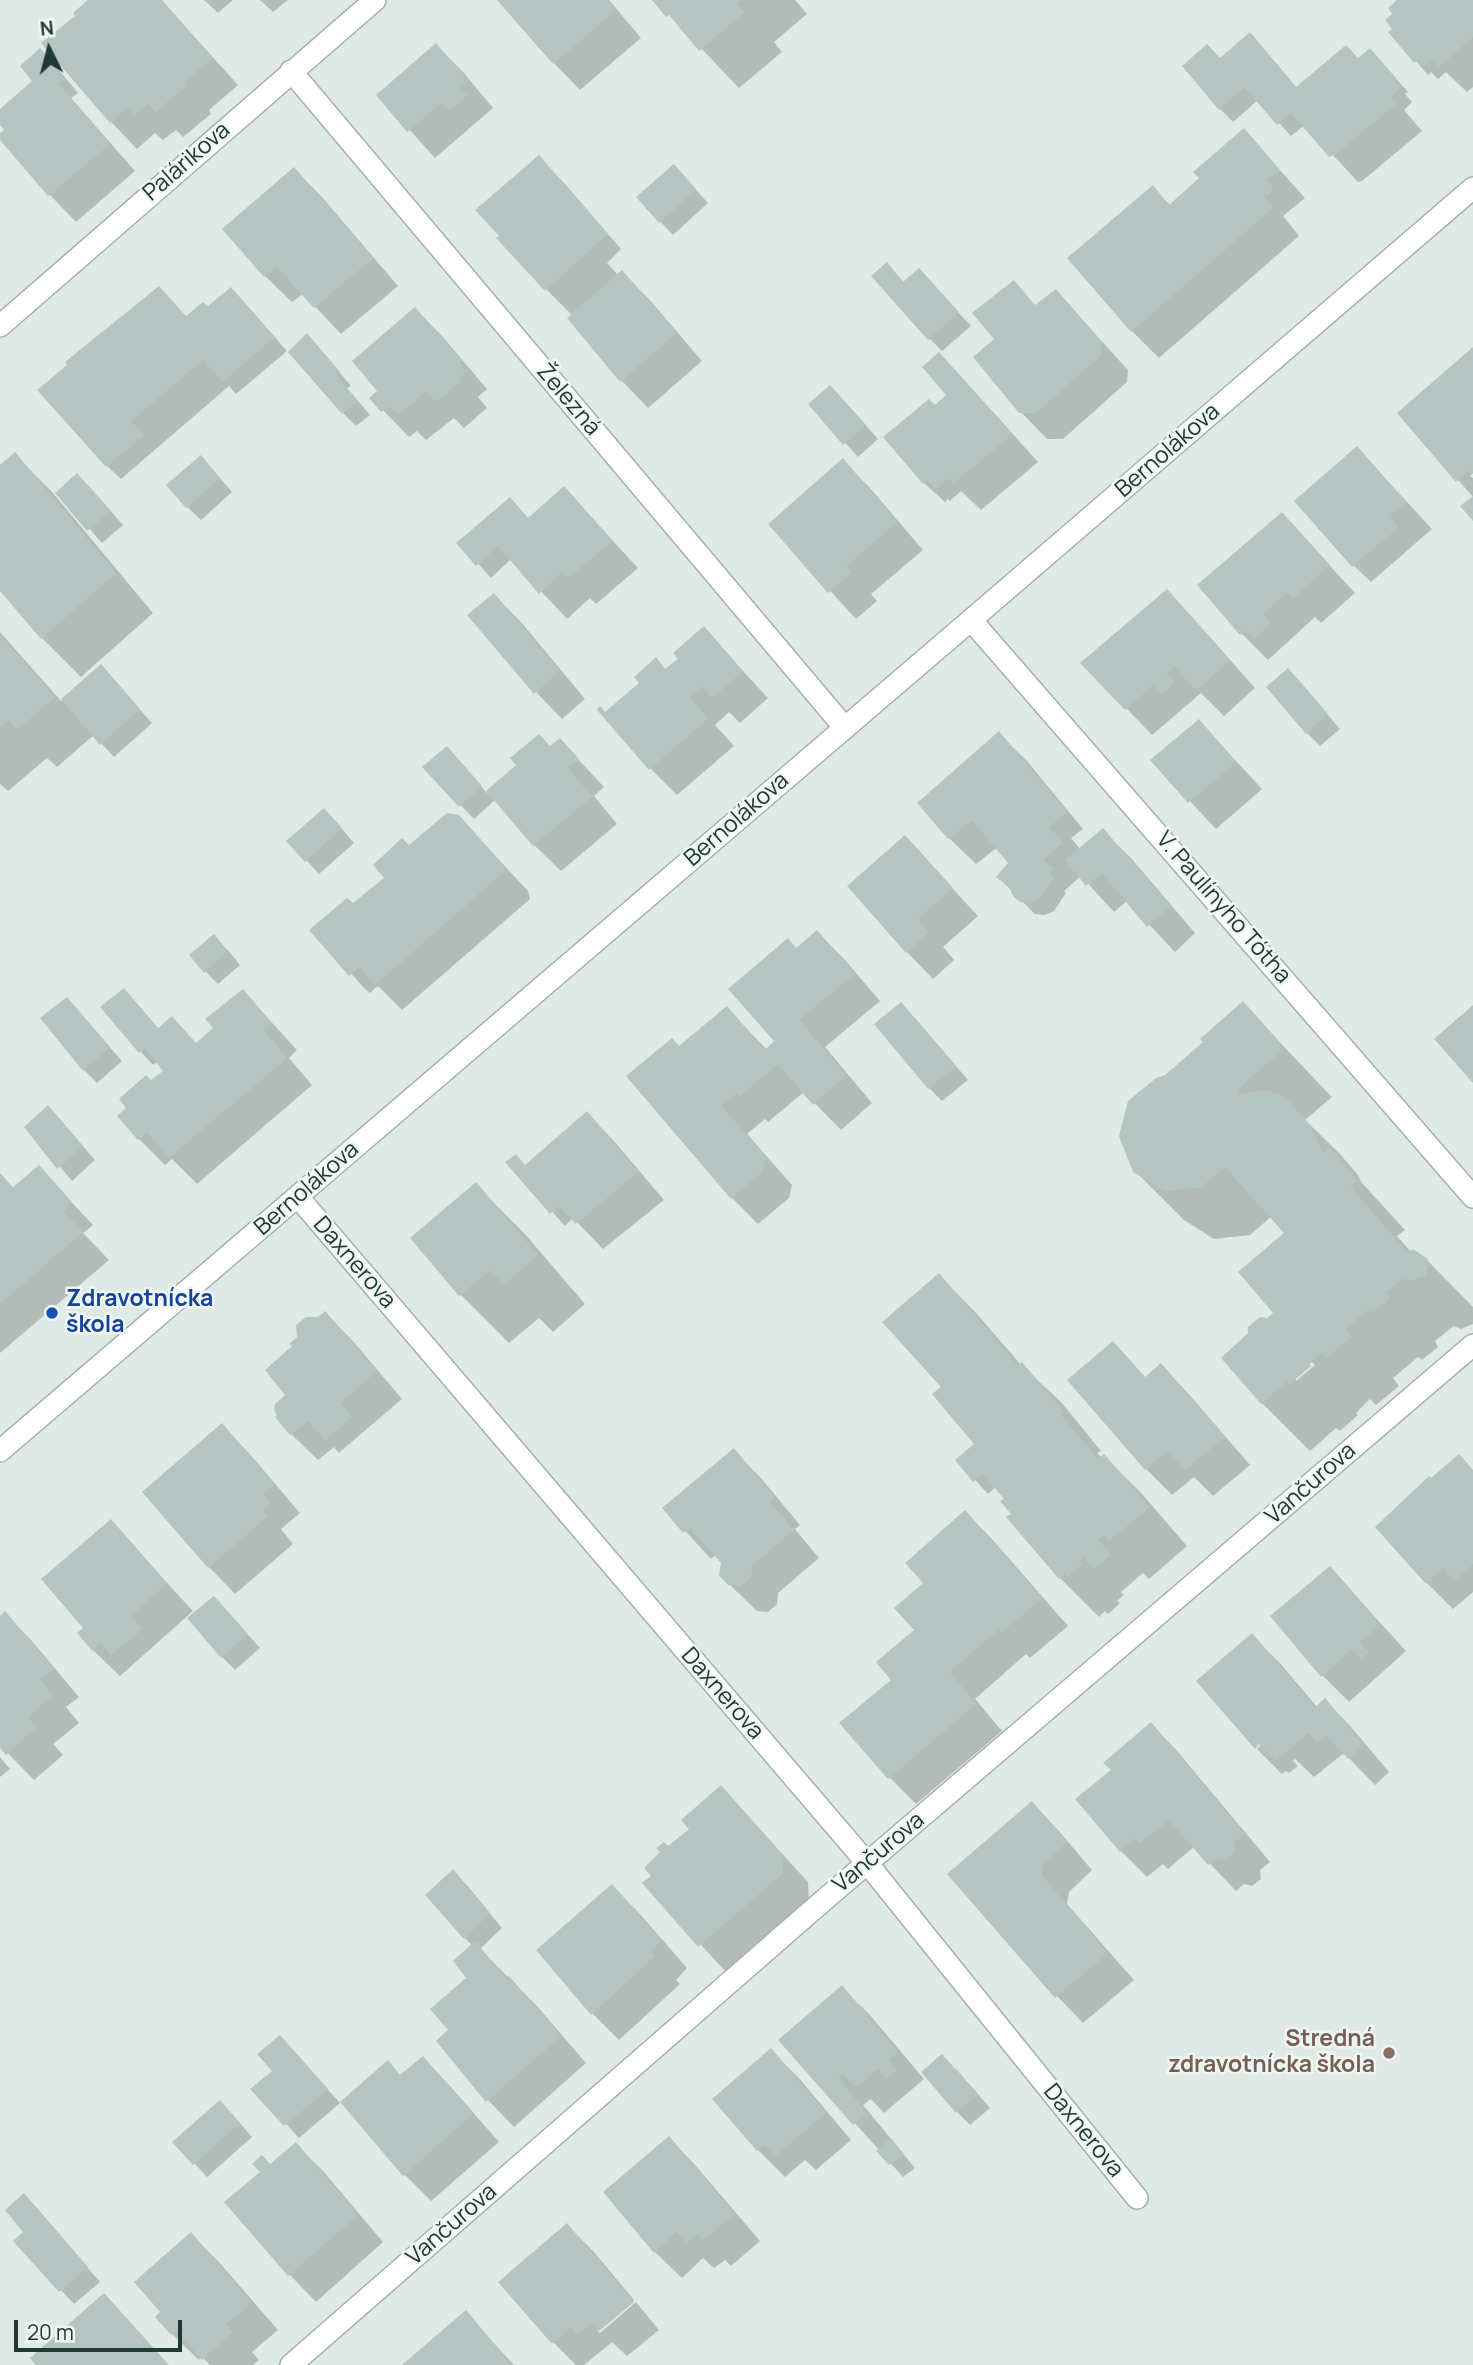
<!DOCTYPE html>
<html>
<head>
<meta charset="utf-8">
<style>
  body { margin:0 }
  #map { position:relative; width:1473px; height:2365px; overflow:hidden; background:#dfeae7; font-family:Manrope,sans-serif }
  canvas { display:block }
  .north { position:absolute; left:14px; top:14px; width:70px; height:70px; -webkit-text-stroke:5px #eff7f4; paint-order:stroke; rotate:354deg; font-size:19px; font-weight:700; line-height:28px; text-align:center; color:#213936 }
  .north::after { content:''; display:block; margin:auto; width:24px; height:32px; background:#213936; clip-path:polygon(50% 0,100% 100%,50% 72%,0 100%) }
  .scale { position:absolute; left:14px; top:2320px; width:168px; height:32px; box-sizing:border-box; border:4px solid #213936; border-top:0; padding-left:9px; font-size:21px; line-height:24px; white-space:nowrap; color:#213936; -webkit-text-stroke:5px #eff7f4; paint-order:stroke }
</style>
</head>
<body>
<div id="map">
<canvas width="1473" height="2365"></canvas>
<div class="north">N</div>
<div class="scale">20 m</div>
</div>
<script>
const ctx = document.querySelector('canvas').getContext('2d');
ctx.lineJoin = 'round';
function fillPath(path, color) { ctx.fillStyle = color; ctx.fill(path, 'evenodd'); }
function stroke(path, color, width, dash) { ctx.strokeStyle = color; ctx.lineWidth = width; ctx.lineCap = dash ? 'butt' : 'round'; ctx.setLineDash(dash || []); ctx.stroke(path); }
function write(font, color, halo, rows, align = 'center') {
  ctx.font = font + ' Manrope,sans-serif'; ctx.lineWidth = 5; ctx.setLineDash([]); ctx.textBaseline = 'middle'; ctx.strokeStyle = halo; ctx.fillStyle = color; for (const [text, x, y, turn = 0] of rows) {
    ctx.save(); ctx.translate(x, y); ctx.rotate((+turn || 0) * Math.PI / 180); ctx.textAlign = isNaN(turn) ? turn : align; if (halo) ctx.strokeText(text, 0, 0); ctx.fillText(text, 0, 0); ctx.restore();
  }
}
fillPath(new Path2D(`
  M90 0H161L238 85 209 110 211 114 183 137 176 130 163 140 155 133 137 149 111 122 78 16Z
  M204 0H233L218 13Z
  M260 0H288L273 12Z
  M499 0H609L641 38 580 90 554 63Z
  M655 0H795L807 14 774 42 782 52 739 88Z
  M1400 0H1473V87L1467 92 1446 72 1438 79 1431 72 1428 75 1391 32 1405 25Z
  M436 45 463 72 493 108 435 158 378 95Z
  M1263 48 1297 88 1358 59 1383 64 1408 92 1405 94 1412 102 1404 110 1422 131 1362 181 1358 182 1305 125 1291 136 1258 100 1233 122 1220 109 1221 60Z
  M53 63 78 93 71 98 135 171 76 222 50 195 0 138 7 130 0 122V111Z
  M1244 130 1305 198 1283 216 1299 236 1159 358 1132 331 1070 258 1153 188 1171 206 1201 178Z
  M539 157 565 184 621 249 607 263 619 276 622 273 649 299 702 361 648 408 622 381 569 319 573 316 546 289Z
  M294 169 321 196 398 286 341 334 303 294 292 302 265 276Z
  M687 180 708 203 673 235 638 198Z
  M887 265 905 283 932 284 971 326 942 351 929 338Z
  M1056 291 1128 370 1127 382 1063 439H1047L1020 411 1036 307Z
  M244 303 287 351 236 394 229 386 121 479 107 466 40 390 208 309Z
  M415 309 442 336 487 389 478 397 487 408 464 428 454 418 426 440 417 431 409 437 371 398 379 391Z
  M320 349 351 386 347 388 370 415 356 426 343 413Z
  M1473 350V473L1470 476 1473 478V497L1399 413Z
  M843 400 878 439 858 457 810 404Z
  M935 407 990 409 1038 462 981 510 961 491 950 501 948 499 945 502 924 483Z
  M1357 448 1432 529 1371 582 1354 566 1297 501Z
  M15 455 53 493 153 613 81 677 42 638 0 589V468Z
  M843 461 869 487 923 550 871 594 877 601 856 619 770 525Z
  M214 471 232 492 201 520 187 507Z
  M564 488 638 568 596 604 590 598 567 619 511 559 491 578 459 543 529 519Z
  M91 489 123 525 102 543 58 493Z
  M1282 514 1355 593 1321 623 1315 617 1268 660 1241 633Z
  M1167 591 1193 618 1255 688 1224 716 1201 693 1152 735 1126 708Z
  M494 595 521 622 585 699 562 719 536 692Z
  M703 628 768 698 740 723 729 712 715 725 734 746 677 795 651 769 605 714 641 683 656 660 666 670 680 659Z
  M0 632 61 701 101 666 152 723 114 757 94 735 57 767 47 758 8 791 0 784Z
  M1301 683 1340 729 1320 746 1307 733Z
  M1199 721 1262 789 1216 829 1152 761Z
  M999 734 1026 760 1083 829 1071 838 1081 850 1103 831 1130 857 1195 933 1175 952 1127 901 1114 912 1081 876 1064 891 1066 893 1054 911 1045 915 1035 914 998 877 1018 875 998 847 976 864 949 838Z
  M560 740 604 787 594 796 617 824 561 871 534 845 496 799 474 819 424 768 460 762 487 793 519 765 551 748Z
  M459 817 528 891 530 899 402 1010 378 986 370 993 364 988 312 930 353 906 386 878 409 847Z
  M337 823 354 843 319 874 289 841Z
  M905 837 978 916 943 947 954 960 933 979 907 952Z
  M817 932 844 959 880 1001 825 1047 872 1103 841 1130 804 1092 768 1122 765 1119 747 1134 792 1185 789 1198 758 1224 732 1198 679 1048 727 1008 767 1050 777 1041 796 950Z
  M227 949 240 965 218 984 205 971Z
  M124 990 159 1029 197 1045 215 1028 243 991 297 1050 289 1058 312 1085 197 1184 172 1159 165 1165 139 1139 151 1083 166 1071 158 1062 153 1065 140 1051Z
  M67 999 122 1061 97 1083 84 1070Z
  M1243 1004 1332 1097 1305 1120 1339 1153 1358 1175 1362 1183 1405 1230 1397 1236 1411 1252 1427 1260 1473 1307V1324L1461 1329 1454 1326 1435 1341 1438 1347 1422 1360 1418 1357 1393 1378 1399 1386 1376 1405 1370 1399 1356 1413 1358 1415 1340 1431 1336 1428 1310 1451 1262 1403 1223 1358 1276 1313 1287 1233 1272 1216 1250 1235 1214 1239 1184 1220 1135 1171 1166 1077 1205 1042ZM1312 1362 1315 1365 1296 1381V1377Z
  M914 1017 968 1080 942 1101 929 1088Z
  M587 1113 613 1140 664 1200 603 1249 573 1218 565 1226 508 1163 526 1167Z
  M61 1121 95 1160 72 1181 26 1127Z
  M39 1168 93 1225 83 1233 109 1260 0 1353V1173L14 1189Z
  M476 1185 524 1233 585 1304 553 1332 539 1318 509 1343 461 1295 413 1238Z
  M939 1275 977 1314 1021 1365 1061 1402 1101 1451 1097 1453 1102 1458 1104 1456 1142 1494 1187 1546 1149 1579 1143 1573 1137 1578 1121 1592 1124 1595 1117 1601 1120 1603 1108 1614 1105 1611 1099 1617 1060 1578 1008 1518 1013 1514 1006 1499 996 1487 988 1494 957 1460 984 1457 943 1387Z
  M325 1313 352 1340 402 1399 341 1451 339 1453 334 1447 318 1460 291 1434 285 1397 294 1347 299 1338Z
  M1161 1365 1187 1392 1250 1465 1213 1496 1194 1477 1172 1495 1146 1469V1378Z
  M222 1426 248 1452 300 1513 281 1529 293 1544 235 1594 209 1567 144 1492Z
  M734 1451 760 1477 800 1525 795 1529 819 1558 778 1593 777 1604 768 1612 757 1611 729 1584 723 1563 716 1555 711 1559 665 1509Z
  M1473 1471V1592L1453 1609 1427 1583 1432 1481Z
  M965 1512 991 1538 1068 1626 1030 1658 1026 1654 975 1699 1002 1731 916 1804 889 1777 893 1680Z
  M111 1522 193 1611 120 1676 93 1650 86 1628Z
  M1330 1568 1406 1651 1349 1702 1323 1676 1273 1617Z
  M227 1611 260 1648 235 1670 222 1657Z
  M5 1614 31 1640 79 1697 66 1707 79 1723 53 1744 63 1755 34 1780 0 1745V1618Z
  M1252 1636 1279 1662 1317 1707 1325 1700 1351 1727 1389 1772 1375 1785 1344 1753 1314 1777 1295 1759 1293 1761 1298 1766 1289 1773 1286 1771 1282 1774 1257 1749 1261 1745Z
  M1151 1724 1177 1751 1270 1862 1260 1870 1261 1879 1252 1886 1244 1884 1236 1891 1194 1847 1168 1869 1163 1864 1147 1877 1121 1851 1114 1770Z
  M0 1757 10 1769 0 1777Z
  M721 1787 808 1882 809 1900 726 1972 645 1884 654 1876 668 1848 688 1831Z
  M1032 1803 1058 1830 1092 1870 1069 1892 1067 1904 1134 1980 1083 2023 1057 1996Z
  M466 1884 502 1928 480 1949 536 2005 586 2063 514 2127 488 2100 451 2031 468 1978 473 1946 465 1938Z
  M612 1886 639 1913 687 1968 676 1980 680 1984 619 2040 592 2013Z
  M842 1988 869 2014 924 2079 884 2113 871 2099 863 2105 915 2168 903 2177 781 2040Z
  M293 2051 340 2103 299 2138 286 2124Z
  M771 2051 798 2077 851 2140 816 2170 805 2160 785 2177 758 2150Z
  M423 2058 449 2085 499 2142 431 2201 405 2175 342 2102 388 2063 401 2076Z
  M956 2069 990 2108 970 2125 957 2112Z
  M233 2115 252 2137 207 2177 175 2142Z
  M669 2138 695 2165 760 2241 731 2266 725 2260 714 2268 703 2258 682 2278 655 2252Z
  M296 2145 323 2171 383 2242 316 2302 290 2275 227 2203Z
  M37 2209 100 2282 74 2304 15 2241 26 2232Z
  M567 2225 594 2252 634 2300 597 2330 600 2333 636 2302 659 2330 627 2356 612 2342 584 2365H576L553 2342Z
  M191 2235 218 2261 278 2330 252 2352 259 2360 253 2365H210L202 2357 199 2360 172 2334 163 2313Z
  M466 2313 514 2365H405Z`), '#0003');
fillPath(new Path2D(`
  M88 0H162L213 58 183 83 186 86 155 112 148 104 135 115 127 107 110 123 41 43 75 16 73 13Z
  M497 0H607L616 10 553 64Z
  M652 0H740L737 3 745 12 699 51 669 15 666 17Z
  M1397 0H1473V37L1439 67 1432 59 1424 67 1417 60 1414 63 1388 32 1392 29 1385 20 1392 14 1388 8Z
  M1250 32 1296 87 1346 45 1358 58 1370 48 1396 78 1393 80 1400 88 1391 97 1397 103 1335 155 1329 157 1291 113 1277 125 1244 87 1219 110 1182 66 1207 44 1220 58Z
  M436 43 468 81 460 87 467 96 449 111 441 103 407 132 376 95Z
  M40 48 66 79 59 84 110 144 48 196 0 140V133L4 130 0 125V109L32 81 20 66Z
  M1244 128 1280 170 1267 180 1274 190 1264 197 1273 208 1131 332 1067 258 1153 185 1169 205 1199 178 1193 172Z
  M539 155 608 234 545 291 496 238 499 236 475 210Z
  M674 164 696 189 659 223 636 197Z
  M294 167 373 258 314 308 277 267 264 277 222 229Z
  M887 262 903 282 919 268 959 312 928 340 871 276Z
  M622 270 677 333 620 382 567 318Z
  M1014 280 1035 305 1056 289 1102 342 1101 355 1036 413H1019L973 357 994 339 972 313Z
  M159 286 186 316 203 302 208 306 231 287 275 337 222 382 203 360 131 421 144 435 106 467 37 390 67 365 65 362Z
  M415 307 462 361 459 363 466 371 460 378 462 380 437 402 426 392 398 415 389 406 381 412 369 398 377 391 352 361Z
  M307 333 340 372 336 375 358 401 342 414 288 352Z
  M1473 347V474L1469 470 1456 482 1397 413Z
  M939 352 1013 434 953 484 947 478 936 489 927 480 923 484 883 437 929 399 935 405 946 395 922 367Z
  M830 385 866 425 843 445 808 404Z
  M1357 446 1406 502 1390 516 1398 528 1352 567 1294 501Z
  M15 452 116 573 41 639 0 591V465Z
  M201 455 220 478 186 508 166 485Z
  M843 458 897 522 846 566 851 573 828 593 768 524Z
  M77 473 111 511 87 531 55 493Z
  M564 486 613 541 568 578 562 572 539 594 498 546 476 566 456 543 510 497 528 518Z
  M1473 496V521L1460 506Z
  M1282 512 1330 565 1293 598 1287 592 1264 614 1271 623 1254 640 1246 630 1240 635 1197 585Z
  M1167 589 1230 660 1196 691 1175 666 1166 674 1174 682 1162 694 1153 685 1125 710 1080 663Z
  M494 593 560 671 534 694 467 615Z
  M704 626 743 671 712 698 702 686 690 697 708 719 649 770 597 710 600 706 605 712 639 683 634 677 656 657 665 669 678 659 673 653Z
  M0 635 55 697 17 730 8 720 0 727Z
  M101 664 140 709 100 745 61 699Z
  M1288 668 1328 714 1306 734 1266 687Z
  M1199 719 1236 762 1188 803 1150 760Z
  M999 731 1067 812 1049 827 1063 843 1043 861 1054 869 1049 874 1054 878 1041 898 1031 903 1020 902 1014 897 1009 887 996 877 1008 863 972 820 948 839 917 803Z
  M539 734 550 746 560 738 579 759 568 768 592 797 533 846 486 791 516 765 510 758Z
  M447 746 482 786 459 807 422 767Z
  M324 808 342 828 305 862 286 841Z
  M447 813 459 815 501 862 505 871 375 985 359 967 349 976 309 930 347 898 353 903 384 878 373 865 402 838 409 845Z
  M1103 828 1170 906 1147 927 1102 873 1086 886 1065 860Z
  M905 835 953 888 918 919 929 933 906 953 847 886Z
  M817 930 855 974 799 1020 846 1075 813 1105 778 1064 740 1096 737 1093 721 1106 766 1157 763 1171 731 1199 626 1076 672 1038 679 1046 727 1006 765 1050 774 1041 728 989 788 938 796 948Z
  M214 934 228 951 204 973 189 955Z
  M124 988 158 1028 172 1016 196 1043 213 1028 205 1019 243 989 272 1023 264 1030 287 1058 169 1158 147 1132 138 1140 117 1116 126 1108 119 1099 146 1075 151 1080 163 1071 145 1048 139 1053 100 1007Z
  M67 997 110 1047 83 1071 40 1018Z
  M1243 1001 1285 1048 1241 1086 1238 1095 1262 1090 1277 1093 1290 1102 1310 1125 1323 1153 1330 1148 1358 1181 1350 1186 1407 1252 1413 1249 1428 1259 1426 1275 1411 1281 1405 1278 1387 1292 1390 1298 1373 1313 1369 1309 1346 1329 1352 1336 1327 1358 1321 1352 1309 1364 1311 1366 1290 1384 1287 1381 1261 1404 1221 1358 1248 1333V1327L1260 1317 1267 1318 1273 1313 1238 1272 1284 1233 1225 1167 1201 1187 1165 1191 1133 1172 1119 1136 1128 1101 1156 1078 1165 1075 1203 1042 1200 1039Z
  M901 1002 956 1066 928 1089 874 1024Z
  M1473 1005V1083L1434 1039Z
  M48 1105 83 1146 57 1169 24 1127Z
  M587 1111 638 1172 576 1224 559 1206 550 1214 505 1162 516 1154 525 1165Z
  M39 1165 72 1202 63 1211 83 1232 0 1304V1174L12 1188Z
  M476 1182 538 1255 504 1285 490 1270 459 1296 410 1238Z
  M939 1273 1018 1366 1022 1362 1064 1412 1060 1414 1098 1459 1104 1454 1150 1507 1109 1541 1104 1535 1098 1540 1111 1555 1094 1569 1084 1557 1080 1561 1082 1564 1068 1577 1065 1574 1059 1579 1006 1517 1011 1514 1000 1501 1004 1499 983 1474 973 1482 955 1460 974 1444 932 1394 941 1387 882 1322Z
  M325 1311 377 1371 340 1403 352 1417 325 1441 308 1421 290 1435 275 1417 277 1415 274 1410 275 1404 285 1395 265 1370 292 1346 289 1344 297 1337 296 1325 306 1317H318Z
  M1113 1341 1145 1377 1161 1363 1225 1437 1185 1470 1168 1451 1145 1470 1067 1380Z
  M222 1423 275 1485 263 1495 271 1503 263 1510 268 1516 208 1568 142 1492Z
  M734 1448 775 1498 770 1502 794 1530 752 1566 751 1577 741 1586 728 1585 719 1575 721 1563 690 1528 683 1533 662 1508Z
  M1459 1454 1473 1470V1564L1455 1581 1443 1568 1426 1584 1375 1527 1429 1476 1431 1478Z
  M965 1510 1042 1598 1002 1632 999 1629 950 1672 976 1704 888 1779 839 1723 891 1680 876 1662 914 1630 894 1608 923 1583 905 1563Z
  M111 1519 167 1583 131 1616 143 1629 111 1655 101 1643 92 1651 77 1633 83 1628 41 1579Z
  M1330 1566 1381 1624 1360 1642 1370 1653 1361 1659 1352 1649 1321 1677 1270 1616Z
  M214 1596 248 1634 221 1658 187 1618Z
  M5 1611 54 1669 40 1680 53 1695 28 1717 37 1727 6 1755 0 1748V1616Z
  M1252 1633 1315 1707 1325 1698 1364 1745 1348 1759 1326 1735 1317 1743 1309 1733 1275 1761 1259 1744 1255 1749 1196 1681Z
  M1151 1722 1245 1834 1234 1843 1235 1852 1225 1861 1217 1858 1208 1865 1169 1820 1140 1843 1135 1838 1120 1852 1075 1799 1111 1770 1103 1763Z
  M721 1785 782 1854 783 1873 698 1947 642 1883 651 1876 644 1868 660 1852 656 1848 664 1842 668 1846 689 1829 681 1820Z
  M1032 1801 1067 1842 1043 1865 1041 1875 1108 1953 1055 1998 947 1874Z
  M453 1869 490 1913 464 1939 425 1895Z
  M612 1884 662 1940 651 1952 655 1956 591 2015 536 1950Z
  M475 1941 507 1979 509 1976 561 2036 486 2102 436 2041 448 2030 430 2009 466 1978 453 1961Z
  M842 1985 898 2052 889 2060 898 2070 886 2079 878 2069 856 2087 843 2074 838 2078 867 2113 853 2125 778 2040Z
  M280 2035 328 2089 284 2126 250 2089 272 2071 257 2054Z
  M771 2048 826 2113 775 2156 765 2145 757 2151 712 2099Z
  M942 2054 978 2094 956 2113 921 2072Z
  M423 2056 473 2114 403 2176 340 2102 388 2060 400 2075Z
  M220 2100 240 2123 193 2165 172 2142Z
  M669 2136 735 2214 703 2240 697 2234 686 2243 676 2232 654 2253 603 2192Z
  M891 2138 904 2154 889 2165 876 2151Z
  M296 2142 358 2215 288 2276 224 2202 260 2172 252 2164 262 2155 270 2164Z
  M24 2193 88 2267 59 2292 13 2241 23 2232 5 2210Z
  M567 2223 634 2302 599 2331 592 2324 578 2335 571 2327 552 2344 498 2282Z
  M191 2232 252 2303 226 2324 233 2332 202 2360 176 2330 171 2335 155 2317 160 2312 134 2282Z
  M104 2293 169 2365H36L30 2358Z
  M466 2310 512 2365H402Z`), '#b5c4c0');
const minor = new Path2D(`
  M291 71 845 728
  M0 326 375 0
  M971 620 1473 1197
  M298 1197 867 1863 1137 2198
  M291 2365 824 1900 1473 1345`);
const tertiary = new Path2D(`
  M0 1451 971 620 1473 188`);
stroke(minor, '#a2b1ae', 24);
stroke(tertiary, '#a2b1ae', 24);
stroke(minor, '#fff', 21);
stroke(tertiary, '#fff', 21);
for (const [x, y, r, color] of [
  [52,1313,7,"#1a4fb4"],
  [1389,2053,7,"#8d6e63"]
]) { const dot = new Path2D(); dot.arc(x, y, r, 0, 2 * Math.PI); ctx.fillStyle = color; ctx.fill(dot); stroke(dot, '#eff7f4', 2.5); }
write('23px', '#213936', '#eff7f4', [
  ["Palárikova",187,162,-41],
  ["Železná",568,400,50],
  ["Bernolákova",1168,451,-41],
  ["Bernolákova",737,820,-41],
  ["V. Paulínyho Tótha",1223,908,49],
  ["Bernolákova",307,1189,-41],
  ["Daxnerova",354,1263,49],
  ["Vančurova",1311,1484,-41],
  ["Daxnerova",722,1694,49],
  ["Vančurova",879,1853,-40],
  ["Daxnerova",1083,2131,51],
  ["Vančurova",452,2225,-41]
]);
write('bold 23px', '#164399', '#eff7f4', [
  ["Zdravotnícka",66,1300],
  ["škola",66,1326]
], 'left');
write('bold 23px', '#785e54', '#eff7f4', [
  ["Stredná",1375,2040],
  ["zdravotnícka škola",1375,2066]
], 'right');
</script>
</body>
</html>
